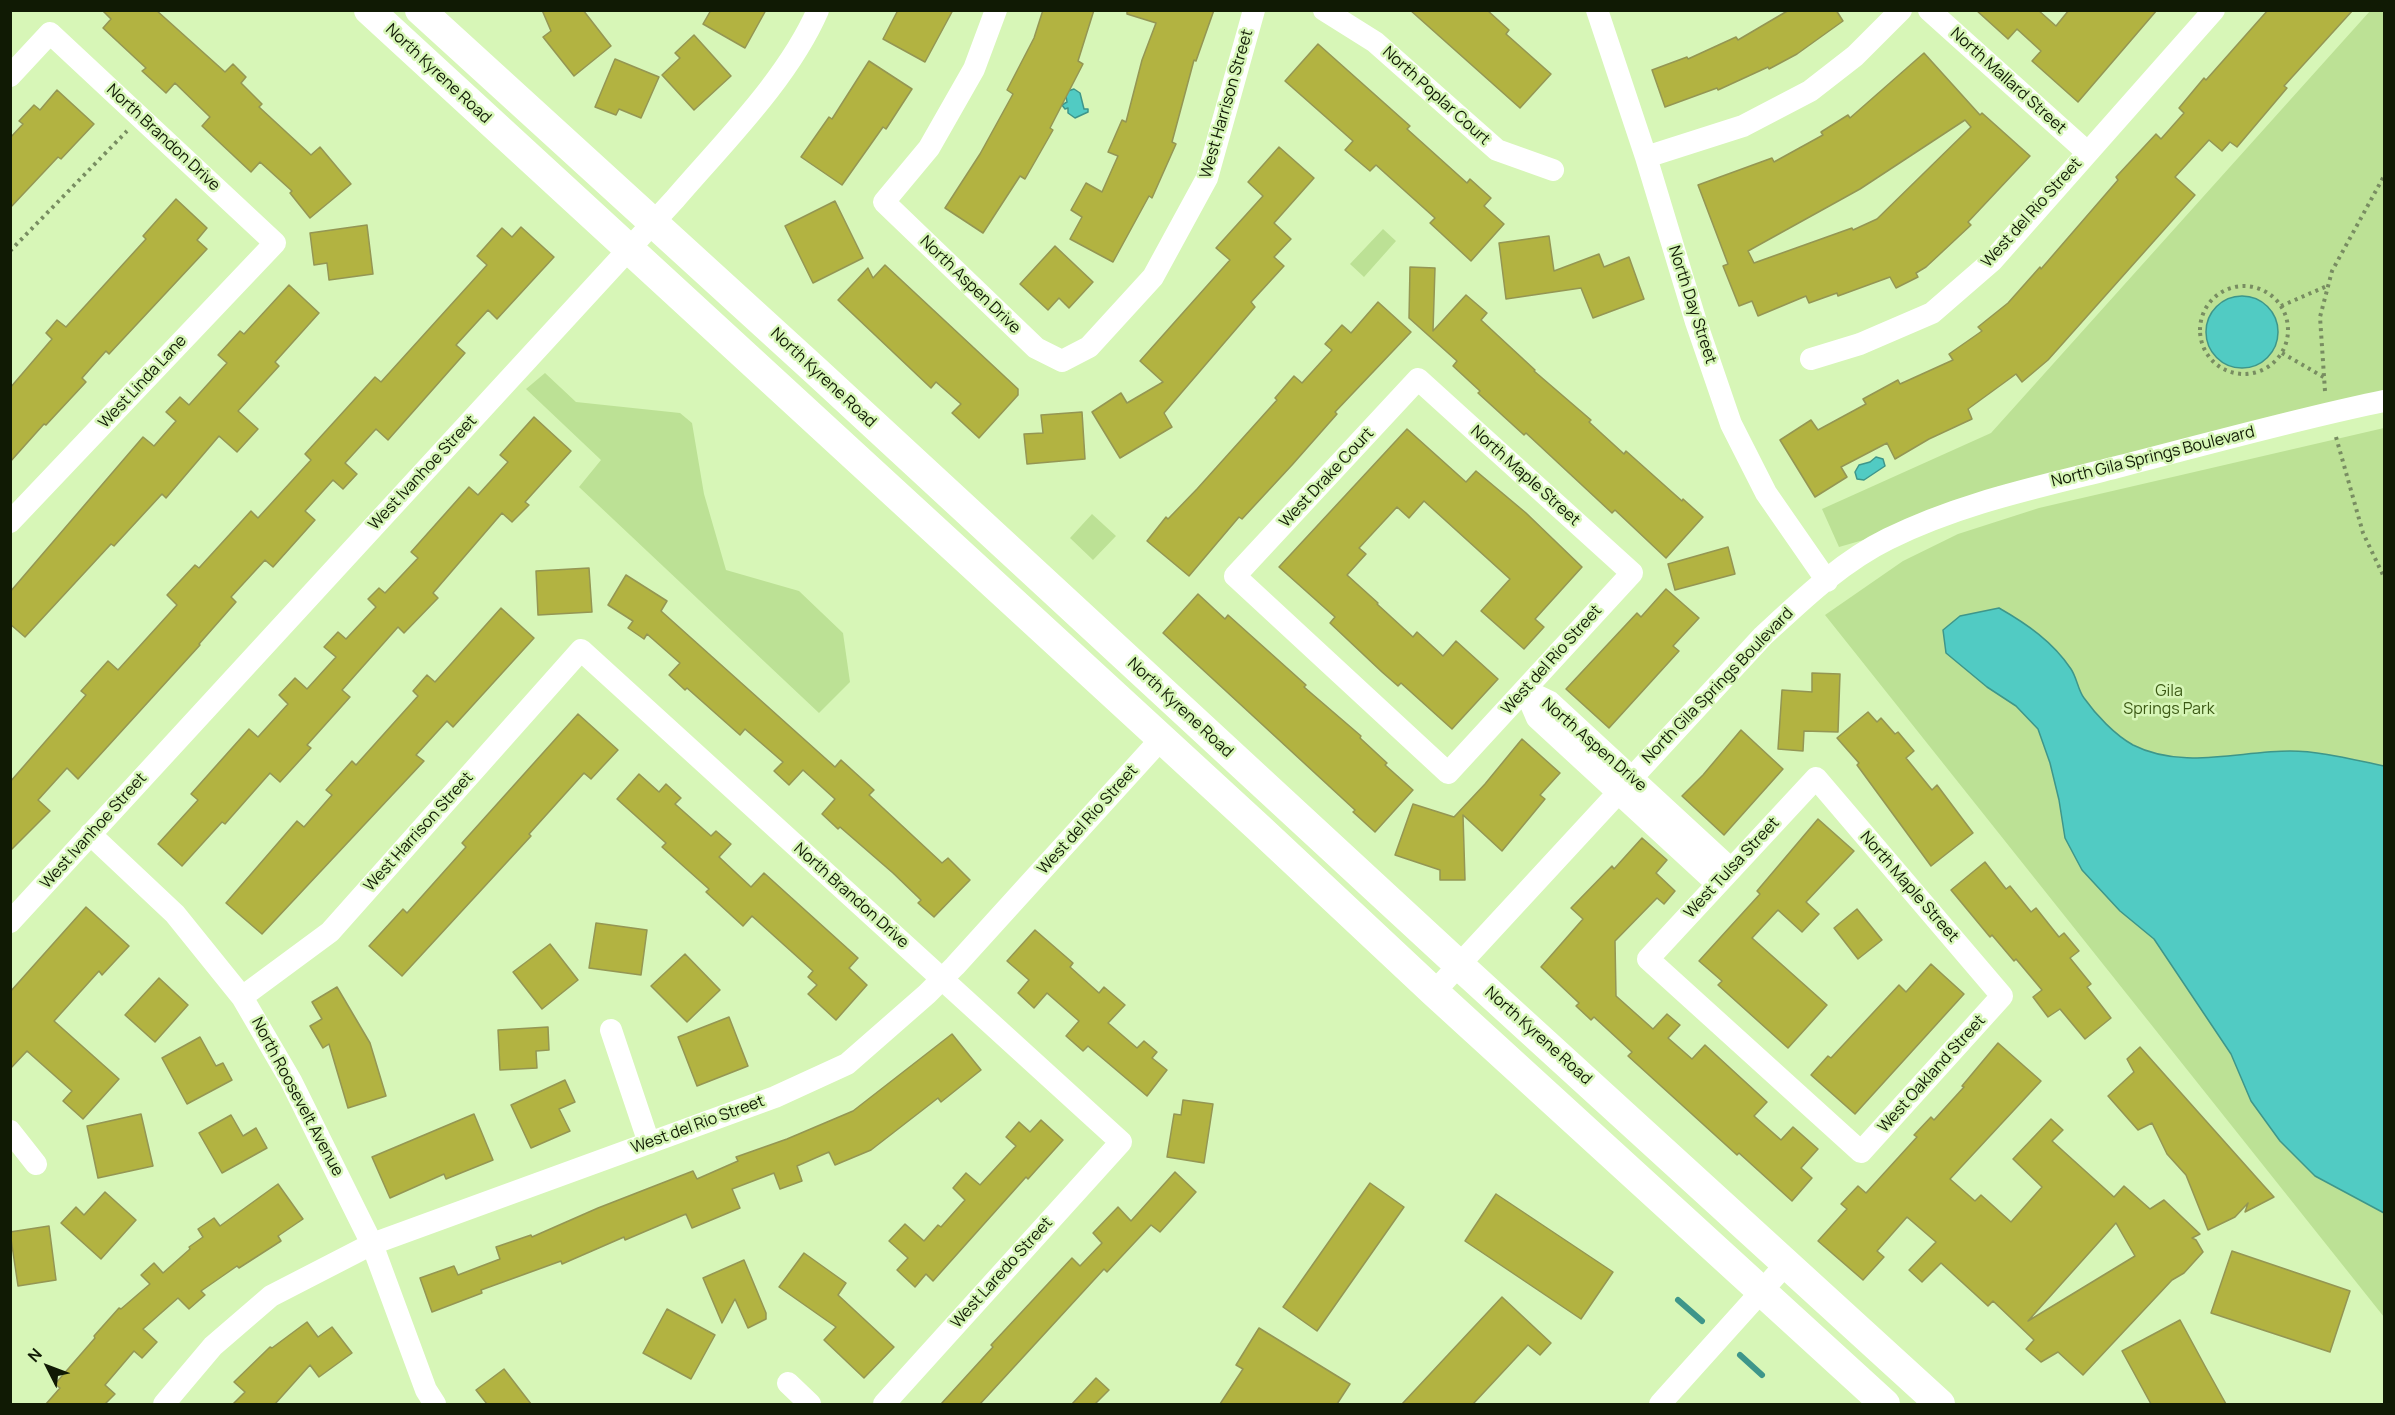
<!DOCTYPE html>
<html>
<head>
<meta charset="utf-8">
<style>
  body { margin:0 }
  #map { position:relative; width:2395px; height:1415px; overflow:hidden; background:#d7f6b7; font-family:Manrope,sans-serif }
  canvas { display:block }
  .frame { position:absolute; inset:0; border:12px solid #101a04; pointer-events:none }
  .north { position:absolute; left:18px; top:1337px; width:60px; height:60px; -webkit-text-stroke:4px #d7f6b7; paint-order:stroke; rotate:312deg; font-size:16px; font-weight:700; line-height:24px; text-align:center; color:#101a04 }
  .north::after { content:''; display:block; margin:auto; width:21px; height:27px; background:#101a04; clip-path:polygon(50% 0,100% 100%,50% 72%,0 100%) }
</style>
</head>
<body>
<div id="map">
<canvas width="2395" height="1415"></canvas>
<div class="frame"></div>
<div class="north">N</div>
</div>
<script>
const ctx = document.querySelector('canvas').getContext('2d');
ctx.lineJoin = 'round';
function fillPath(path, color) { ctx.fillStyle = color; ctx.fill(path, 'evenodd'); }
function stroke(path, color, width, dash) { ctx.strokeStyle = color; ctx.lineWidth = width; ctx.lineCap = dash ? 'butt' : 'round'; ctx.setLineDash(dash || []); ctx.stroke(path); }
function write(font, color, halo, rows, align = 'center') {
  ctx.font = font + ' Manrope,sans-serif'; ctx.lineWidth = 5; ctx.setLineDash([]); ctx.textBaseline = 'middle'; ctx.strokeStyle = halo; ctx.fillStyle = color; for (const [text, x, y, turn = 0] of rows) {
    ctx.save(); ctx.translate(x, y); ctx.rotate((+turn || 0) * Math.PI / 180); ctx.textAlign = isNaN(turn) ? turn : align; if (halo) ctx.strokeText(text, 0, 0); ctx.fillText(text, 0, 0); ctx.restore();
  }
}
fillPath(new Path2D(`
  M2370 11H2384V390L1839 547 1822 509 1991 433Z
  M1383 229 1396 241 1364 277 1350 264Z
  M545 373 576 402 680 413 692 423 704 494 726 570 799 591 843 633 850 682 819 713 579 487 601 460 526 389Z
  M2384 428V1317L1825 615 1903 561 1958 534 2039 508Z
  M1092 514 1116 536 1093 560 1070 538Z`), '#bce195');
const water = new Path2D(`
  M1074 89 1080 93 1084 109H1088V112L1075 118 1068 113V108L1065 109 1062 105 1067 102 1066 96 1068 91Z
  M2206 332a36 36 0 1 1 72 0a36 36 0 1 1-72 0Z
  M1876 457 1883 459 1885 466 1864 480 1857 479 1855 472 1859 465 1870 462Z
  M1999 608C2027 624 2053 642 2071 669 2077 678 2078 690 2084 698 2096 715 2115 735 2133 745 2182 770 2239 751 2290 751 2321 751 2354 760 2384 766V1213L2315 1176 2280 1141 2251 1101 2231 1054 2154 939 2120 911 2082 870 2065 838 2059 800 2050 763 2038 729 2016 706 1987 687 1946 653 1943 630 1960 616Z`);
fillPath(water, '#51cbc3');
stroke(water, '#3e968a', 1.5);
stroke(new Path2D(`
  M1678 1300 1702 1321
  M1740 1355 1762 1375`), '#3e968a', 6);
const building = new Path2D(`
  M102 10H156L225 72 233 64 246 77 241 83 262 104 259 107 311 155 320 147 351 184 310 218 290 193 292 191 260 162 251 172 202 126 210 117 175 83 166 93 142 71 146 68 103 28 111 19Z
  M542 10H583L611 46 574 76 543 37 551 31Z
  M711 10H766L745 48 703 24Z
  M898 10H953L925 62 883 39Z
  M1043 10H1094L1078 61 1083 64 1050 128 1053 130 1025 179 1020 176 983 233 945 208 980 154 1013 94 1007 90 1034 38Z
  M1127 10H1214L1196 61 1194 60 1172 142 1176 144 1152 198 1149 196 1113 262 1070 239 1082 217 1071 210 1086 183 1102 192 1118 156 1108 152 1122 120 1126 122 1142 60 1156 23 1127 14Z
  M1410 10H1487L1509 30 1506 34 1551 74 1520 108Z
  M1789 10H1836L1843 21 1797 54 1769 69 1768 67 1718 90 1717 88 1665 107 1652 70 1687 57 1688 59 1736 37 1738 40Z
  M1976 10H2038L2056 26 2069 10H2157L2078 102 2032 61 2041 51 2017 29 2008 39Z
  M2268 10H2353L2284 86 2287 88 2237 147 2230 142 2222 151 2209 140 2175 177 2195 195 2048 360 2022 382 2016 374 1968 409 1972 419 1929 439 1895 459 1887 443 1841 467 1847 477 1815 497 1780 440 1811 420 1818 430 1866 404 1863 399 1898 380 1900 384 1953 360 1949 354 1982 331 1978 327 2008 303 2040 267 2041 269 2118 180 2116 177 2156 134 2161 139 2184 113 2179 108 2204 78 2206 80Z
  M694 35 731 76 694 110 662 75 680 58 675 53Z
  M1318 44 1410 126 1407 129 1467 183 1470 179 1491 198 1484 206 1504 224 1471 261 1430 223 1435 218 1376 165 1370 171 1345 150 1353 141 1285 81Z
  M1924 53 1980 115 1982 113 2030 156 1968 222 1971 225 1926 267 1916 273 1918 277 1896 288 1890 277 1838 296 1837 293 1809 303 1806 296 1758 316 1752 301 1739 306 1723 266 1728 264 1698 185 1772 158 1774 162 1823 135 1821 132 1848 115 1850 118ZM1965 120 1971 127 1877 219 1853 230 1852 228 1754 263 1748 251 1860 189Z
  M615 59 659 77 641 118 619 109 616 115 595 107Z
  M869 61 912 89 886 129 883 127 842 185 801 157 829 117 832 119Z
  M57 90 94 124 61 159 58 157 10 208V138L23 124 19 121 34 105 40 110Z
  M1279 147 1314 178 1274 223 1291 239 1274 257 1284 266 1251 302 1255 307 1164 413 1172 427 1120 458 1092 412 1121 393 1127 403 1163 382 1140 361 1230 260 1216 248 1263 196 1248 182Z
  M176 199 207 228 197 240 207 249 109 354 106 351 82 378 86 382 46 425 44 424 10 462V388L52 339 46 333 57 320 66 327 146 239 143 236Z
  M835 201 863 258 813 283 785 226Z
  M367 225 373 274 329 280 327 263 314 265 310 233Z
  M521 227 554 257 497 319 488 310 456 345 465 353 388 440 376 429 345 463 357 474 343 489 333 480 305 511 315 520 273 567 265 560 231 597 236 602 199 644 200 645 78 779 67 768 38 800 50 811 10 851V782L86 695 81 691 108 661 118 670 177 605 167 595 195 565 199 568 251 511 258 518 311 460 305 454 375 377 381 382 487 265 477 256 502 228 512 237Z
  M1549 236 1554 271 1599 254 1604 267 1629 257 1644 299 1593 318 1581 288 1506 299 1499 243Z
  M1055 246 1093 282 1069 308 1059 298 1048 310 1020 284Z
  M885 265 1018 389V395L979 438 952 413 961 404 936 382 931 388 838 300 868 268 873 278Z
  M1410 267 1435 268 1433 331 1466 295 1487 313 1481 320 1535 370 1534 371 1591 420 1589 422 1624 454 1626 451 1682 501 1683 499 1703 517 1666 558 1615 510 1612 513 1526 433 1524 435 1478 393 1480 391 1453 366 1457 361 1409 318Z
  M289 285 319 313 275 362 279 366 238 411 258 429 237 452 219 436 166 498 162 494 114 546 111 544 25 637 10 624V592L143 437 154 446 176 421 166 412 180 397 189 405 227 363 218 355 240 331 244 334Z
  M1378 302 1411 332 1335 412 1337 414 1292 465 1242 519 1239 517 1189 576 1147 541 1166 517 1168 519 1197 489 1277 400 1275 398 1294 376 1302 383 1332 350 1325 344 1342 325 1351 333Z
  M1082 412 1085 459 1027 464 1024 434 1043 433 1041 415Z
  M534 417 571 451 525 502 529 505 512 522 502 513 433 593 438 598 404 633 398 627 342 690 350 697 307 745 311 748 280 782 270 773 225 824 222 822 182 866 158 844 198 800 191 794 249 729 258 737 288 704 279 695 295 678 307 689 336 657 324 647 338 632 346 639 376 607 368 599 379 588 385 593 418 558 411 552 469 487 478 495 508 462 500 455Z
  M1407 429 1466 482 1476 471 1526 513 1582 567 1535 619 1544 627 1524 649 1481 611 1510 579 1424 501 1409 518 1397 507 1359 548 1366 554 1347 575 1378 603 1377 604 1413 637 1417 632 1443 656 1456 641 1498 679 1452 729 1401 683 1398 686 1382 672 1330 623 1335 617 1279 567Z
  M1728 547 1735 574 1675 590 1668 564Z
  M589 568 592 612 538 615 536 571Z
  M626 575 667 601 661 611 835 767 841 760 874 790 869 795 942 863 948 858 970 880 934 917 918 903 921 900 893 873 840 827 838 829 822 814 835 799 803 770 789 785 774 771 783 762 745 729 740 735 687 688 685 690 669 675 680 663 647 634 644 639 628 628 633 621 608 605Z
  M1666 589 1699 618 1673 646 1679 651 1609 728 1566 689 1637 613 1641 617Z
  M1198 594 1225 619 1228 615 1306 685 1304 687 1361 736 1360 738 1387 763 1385 765 1413 790 1375 832 1353 812 1355 810 1163 633Z
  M501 608 534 638 453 727 447 721 416 755 424 761 262 934 226 903 297 821 304 827 332 795 326 790 352 761 356 765 418 696 413 691 427 675 435 682Z
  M1812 673 1840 674 1838 732 1804 731 1803 751 1778 749 1782 690 1812 692Z
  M1868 712 1877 722 1881 718 1895 734 1898 732 1914 751 1906 758 1932 790 1937 785 1973 833 1931 866 1857 765 1859 763 1837 738Z
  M578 714 618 750 591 779 584 773 529 834 531 836 402 976 369 946 403 909 407 913 466 847 462 843Z
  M1741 730 1783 769 1724 835 1682 796 1703 775Z
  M1522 739 1560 773 1540 795 1545 799 1502 851 1463 815 1465 880H1440V870L1395 855 1413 804 1454 817 1485 784Z
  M639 774 659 792 666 784 681 798 675 804 711 836 716 831 731 844 719 857 751 887 764 873 858 958 849 968 867 985 836 1020 808 994 817 985 808 977 813 971 752 916 743 926 706 892 709 889 662 847 666 843 617 799Z
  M1818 819 1854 851 1806 902 1819 914 1802 932 1778 910 1752 938 1827 1005 1788 1048 1718 985 1722 981 1699 961 1760 894 1757 891Z
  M1642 838 1667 860 1656 873 1675 891 1664 904 1657 898 1615 941 1616 996 1653 1029 1667 1014 1680 1025 1668 1038 1692 1059 1705 1045 1767 1102 1754 1116 1781 1140 1793 1127 1818 1149 1801 1168 1812 1178 1792 1201 1739 1153 1737 1155 1628 1056 1632 1052 1594 1017 1591 1020 1576 1006 1579 1003 1541 967 1583 919 1571 908 1612 866 1614 869Z
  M1985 862 2006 889 2010 886 2031 912 2036 908 2059 937 2064 933 2079 951 2070 958 2091 984 2087 987 2111 1018 2085 1039 2060 1009 2048 1017 2033 997 2042 990 2016 959 2014 961 1992 935 1990 937 1951 890Z
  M86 907 129 946 102 975 99 971 54 1021 119 1079 83 1119 63 1101 72 1091 27 1051 10 1069V992Z
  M1857 909 1882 940 1858 959 1834 928Z
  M596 923 647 930 641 975 589 968Z
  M1035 930 1073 963 1070 967 1099 993 1104 987 1125 1005 1108 1023 1137 1048 1144 1041 1157 1052 1152 1058 1167 1070 1147 1096 1088 1046 1083 1051 1066 1036 1079 1021 1047 993 1034 1008 1018 993 1029 980 1007 961Z
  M550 944 578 980 542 1009 513 972Z
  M685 954 720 990 687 1022 651 986Z
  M1931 964 1964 994 1855 1114 1811 1075 1828 1056 1831 1058 1899 985 1906 992Z
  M159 978 188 1005 155 1042 125 1015Z
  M337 987 370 1043 386 1096 348 1108 329 1044 323 1048 310 1026 322 1019 312 1002Z
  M729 1017 748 1066 697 1086 678 1037Z
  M548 1027 549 1050 536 1051 537 1068 500 1070 498 1030Z
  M952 1034 981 1070 941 1102 938 1098 871 1150 835 1165 829 1152 797 1166 802 1181 780 1189 774 1173 732 1189 740 1208 692 1228 686 1214 625 1240 624 1237 562 1264 561 1261 481 1290 482 1293 432 1312 420 1278 454 1266 458 1275 500 1259 496 1247 531 1235 532 1237 598 1208 693 1171 697 1179 738 1161 736 1157 787 1139 853 1111Z
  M200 1037 216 1066 223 1063 232 1080 187 1104 162 1058Z
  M1998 1043 2041 1081 1950 1179 1975 1201 1981 1195 2011 1222 2042 1187 2013 1159 2051 1119 2063 1130 2052 1141 2114 1197 2124 1186 2150 1209 2164 1200 2200 1234 2192 1238 2196 1240 2203 1252 2184 1273 2172 1280 2083 1375 2058 1352 2041 1362 2026 1349 2034 1340 1993 1301 1988 1306 1941 1263 1922 1282 1909 1270 1936 1242 1907 1217 1877 1251 1884 1257 1863 1280 1818 1241 1847 1209 1841 1204 1858 1186 1866 1193 1917 1137 1914 1135 1931 1117 1934 1120 1964 1087 1962 1086ZM2116 1223 2135 1256 2028 1321Z
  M2140 1047 2264 1186 2274 1197 2245 1212 2248 1203 2235 1217 2208 1230 2186 1175 2167 1154 2152 1123 2138 1130 2108 1096 2134 1072 2127 1059Z
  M565 1080 575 1102 559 1109 570 1131 531 1148 511 1105Z
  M1183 1100 1213 1104 1204 1163 1167 1157 1174 1114 1181 1115Z
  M141 1114 153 1166 98 1178 87 1126Z
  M474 1114 493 1160 446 1179 444 1174 390 1198 372 1157Z
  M231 1115 243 1136 256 1128 267 1148 222 1173 199 1133Z
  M1041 1120 1063 1140 1028 1179 1026 1177 933 1281 926 1274 915 1287 897 1270 908 1258 889 1241 905 1224 924 1241 938 1225 941 1227 965 1200 953 1188 966 1173 980 1185 1016 1146 1006 1137 1019 1122 1030 1132Z
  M1175 1172 1196 1192 1160 1232 1151 1225 1107 1272 1104 1269 980 1404H941L993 1347 991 1345 1072 1258 1080 1266 1102 1243 1093 1233 1118 1207 1131 1221Z
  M1370 1183 1404 1207 1317 1331 1283 1307Z
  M278 1184 303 1219 278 1236 281 1241 239 1268 237 1266 201 1291 205 1295 189 1309 178 1298 143 1329 157 1342 142 1358 134 1351 105 1385 115 1394 105 1404H46L60 1388 55 1384 95 1338 94 1336 119 1308 121 1309 150 1284 141 1275 154 1263 163 1273 190 1249 189 1247 203 1237 198 1229 214 1218 220 1226Z
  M105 1192 136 1220 101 1259 61 1223 76 1207 84 1215Z
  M1496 1194 1613 1272 1581 1319 1465 1241Z
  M49 1226 56 1280 18 1286 10 1232Z
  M2232 1251 2350 1291 2330 1352 2211 1313Z
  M804 1253 846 1283 838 1295 894 1347 864 1378 824 1340 836 1327 779 1287Z
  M744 1260 766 1313V1319L748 1328 735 1299 722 1323 703 1278Z
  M1502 1297 1551 1343 1540 1355 1528 1345 1473 1404H1402Z
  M667 1309 715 1335 691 1379 643 1353Z
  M2180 1320 2206 1368 2226 1404H2151L2122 1351Z
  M307 1322 318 1337 332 1327 352 1353 319 1377 310 1365 275 1404H233L245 1392 234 1382 270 1347 272 1348Z
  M1259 1328 1350 1384 1337 1404H1220L1243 1369 1236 1365Z
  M504 1369 531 1404H487L476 1390Z
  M1096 1378 1109 1390 1095 1404H1072Z`);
fillPath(building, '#b2b341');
stroke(building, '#949653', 1.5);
stroke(new Path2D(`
  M10 251 127 131
  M2200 330a44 44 0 1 1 88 0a44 44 0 1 1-88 0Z
  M2281 306 2327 286
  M2282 353 2325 378
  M2325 391 2320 317 2332 271 2384 176
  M2336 437 2363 533 2384 577`), '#788d61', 4, [3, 4.5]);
stroke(new Path2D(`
  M996 10 974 69 929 148 884 202 1036 348 1062 361 1089 347 1153 277 1207 178 1254 10
  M1324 10 1375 42 1497 150 1553 170
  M1597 10 1646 157 1696 322 1731 424 1766 493 1827 581
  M1929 10 2087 152
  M10 76 50 33 275 243 10 522
  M1646 157 1743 126 1810 91 1855 56 1901 10
  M1811 359 1860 344 1932 313 1992 261 2214 10
  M1418 379 1632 573 1448 773 1235 576Z
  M1525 690 1537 718 1717 884
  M1525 690 1550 702 1731 869
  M1816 778 2002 996 1861 1152 1648 959Z
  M90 834 175 914 242 997 291 1081 372 1244 426 1390 435 1404
  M10 922 675 199C724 142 788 79 818 10
  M1434 992 1763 636C1801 601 1841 562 1888 539 1963 502 2040 487 2121 466 2208 444 2296 419 2384 401
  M242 997 330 932 581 650 1121 1142 884 1404
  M611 1030 649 1143
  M10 1131 36 1164
  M788 1383 810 1404
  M164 1404 213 1346 271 1296 372 1244 775 1097 847 1064 927 994 955 966 1161 739
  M1660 1404 1786 1264`), '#fff', 22);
stroke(new Path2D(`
  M369 10 1260 829 1434 992 1885 1404
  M420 10 817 372 1459 965 1940 1404`), '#fff', 30);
write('16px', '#101a04', '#d7f6b7', [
  ["North Kyrene Road",438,74,43],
  ["North Mallard Street",2008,81,42],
  ["North Poplar Court",1436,96,42],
  ["West Harrison Street",1227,104,-74],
  ["North Brandon Drive",163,138,43],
  ["West del Rio Street",2032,213,-48],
  ["North Aspen Drive",970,285,44],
  ["North Day Street",1692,305,72],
  ["North Kyrene Road",823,378,43],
  ["West Linda Lane",143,382,-47],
  ["North Gila Springs Boulevard",2153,457,-14],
  ["West Ivanhoe Street",423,473,-47],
  ["North Maple Street",1525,476,42],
  ["West Drake Court",1327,478,-47],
  ["West del Rio Street",1552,660,-48],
  ["North Gila Springs Boulevard",1718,686,-46],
  ["North Kyrene Road",1180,708,43],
  ["North Aspen Drive",1594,745,41],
  ["West del Rio Street",1088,820,-48],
  ["West Ivanhoe Street",94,831,-48],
  ["West Harrison Street",419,832,-48],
  ["West Tulsa Street",1732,868,-47],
  ["North Maple Street",1909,887,49],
  ["North Brandon Drive",851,896,42],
  ["North Kyrene Road",1538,1036,42],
  ["West Oakland Street",1932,1074,-48],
  ["North Roosevelt Avenue",297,1097,62],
  ["West del Rio Street",698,1125,-20],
  ["West Laredo Street",1002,1273,-48]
]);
write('16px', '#3c5915', '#d7f6b7', [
  ["Gila",2169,692],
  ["Springs Park",2169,710]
]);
</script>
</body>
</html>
